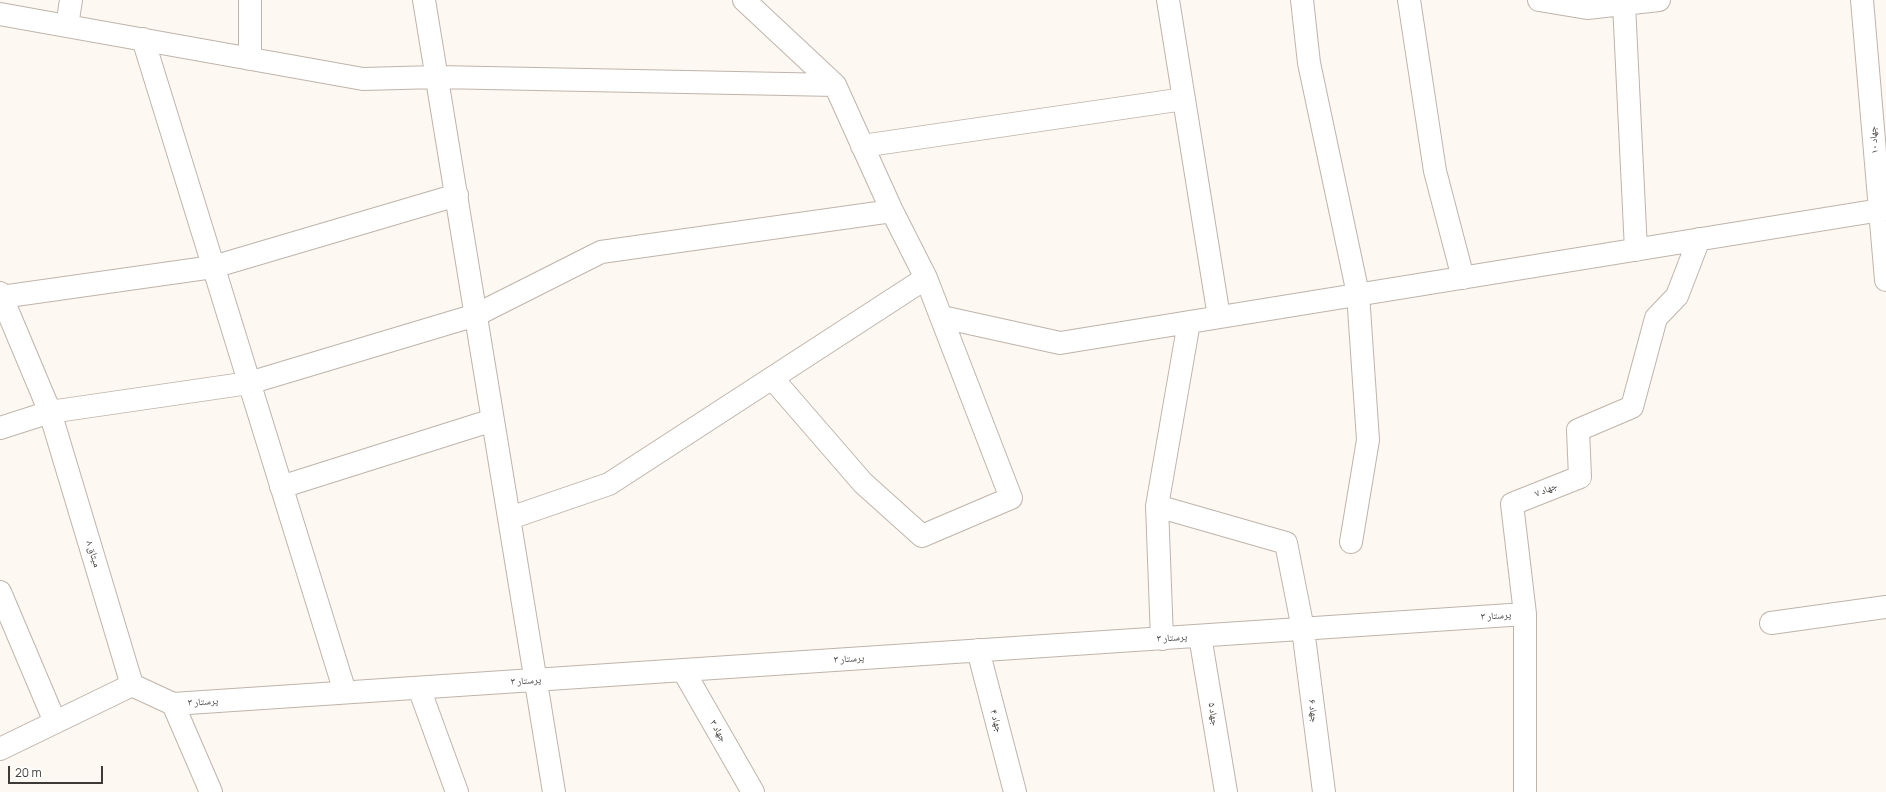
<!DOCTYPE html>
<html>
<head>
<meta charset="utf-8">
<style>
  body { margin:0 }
  #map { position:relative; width:1886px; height:792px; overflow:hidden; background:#fef8f2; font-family:Manrope,sans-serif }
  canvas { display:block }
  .scale { position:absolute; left:8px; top:766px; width:95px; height:18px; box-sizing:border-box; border:2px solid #3e3a36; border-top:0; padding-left:5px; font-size:12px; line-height:14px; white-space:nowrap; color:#3e3a36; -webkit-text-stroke:3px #fff; paint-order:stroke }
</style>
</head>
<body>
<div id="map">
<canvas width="1886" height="792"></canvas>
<div class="scale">20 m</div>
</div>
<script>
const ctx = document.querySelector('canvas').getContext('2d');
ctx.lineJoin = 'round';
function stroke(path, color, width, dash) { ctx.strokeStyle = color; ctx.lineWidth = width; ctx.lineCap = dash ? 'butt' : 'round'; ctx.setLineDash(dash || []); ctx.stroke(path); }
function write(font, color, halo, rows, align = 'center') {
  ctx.font = font + ' Manrope,"Noto Naskh Arabic",sans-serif'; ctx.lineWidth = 3; ctx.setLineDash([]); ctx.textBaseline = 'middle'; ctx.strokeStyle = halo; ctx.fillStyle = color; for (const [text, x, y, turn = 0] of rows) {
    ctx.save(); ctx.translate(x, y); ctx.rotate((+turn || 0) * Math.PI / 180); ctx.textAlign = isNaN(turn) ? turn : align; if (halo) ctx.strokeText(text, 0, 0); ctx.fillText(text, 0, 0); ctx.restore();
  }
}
const minor = new Path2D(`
  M424 0 554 792
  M744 0 835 85 892 211 926 278 1011 498 922 536 863 483 772 378
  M1168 0 1219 317
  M1302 0 1309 63 1358 294 1368 440 1351 542
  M1409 0 1435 171 1463 278
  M1539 0 1587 8 1659 0
  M1862 0 1886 280
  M1624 4 1636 250
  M0 14 363 79 437 77 835 85
  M67 26 71 0
  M143 39 345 692
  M250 59V0
  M862 146 1184 99
  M0 293 50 412 132 685 173 704 211 792
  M1 297 213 267 457 195
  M942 317 1060 343 1886 209
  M0 428 50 412 249 383 476 315 601 252 892 211
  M281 487 493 420
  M1157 506 1286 543 1303 629 1324 792
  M510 518 609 484 926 278
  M0 592 55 722
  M1771 623 1886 607
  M1200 636 1226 792
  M1162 639 1157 506 1189 322
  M978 650 1015 792
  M683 670 753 792
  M419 688 457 792
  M173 704 1525 614
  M0 749 132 685
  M1525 792V614L1512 504 1580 477 1578 430 1632 407 1656 318 1677 296 1699 239`);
stroke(minor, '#beb4aa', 24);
stroke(minor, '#fff', 22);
write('10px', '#3e3a36', '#fff', [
  ["جهاد ۱۰",1874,140,-95],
  ["جهاد ۷",1546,490,-22],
  ["میثاق ۸",93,554,73],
  ["پرستار ۳",1496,616,-4],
  ["پرستار ۳",1172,638,-4],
  ["پرستار ۳",849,659,-4],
  ["پرستار ۳",526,681,-4],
  ["پرستار ۳",203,702,-4],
  ["جهاد ۶",1313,711,83],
  ["جهاد ۵",1213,714,81],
  ["جهاد ۴",996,721,75],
  ["جهاد ۳",718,731,60]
]);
</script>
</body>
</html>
